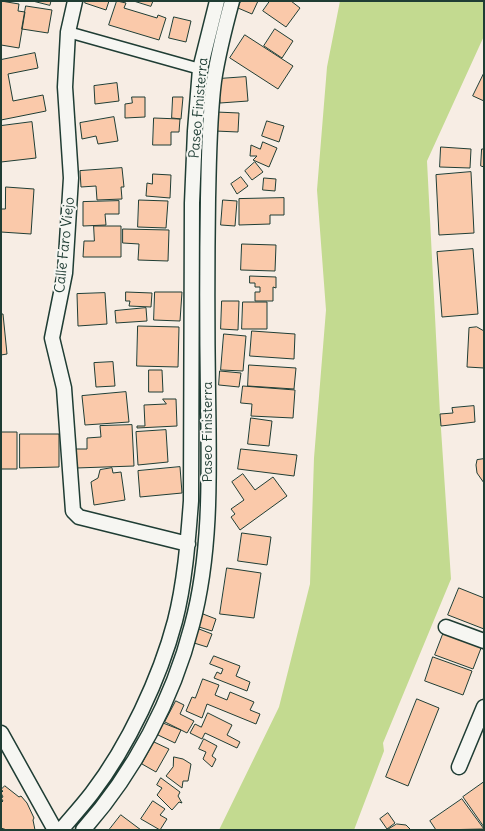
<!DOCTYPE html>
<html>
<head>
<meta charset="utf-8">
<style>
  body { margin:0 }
  #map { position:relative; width:485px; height:831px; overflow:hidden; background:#f7ede4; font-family:Delius,sans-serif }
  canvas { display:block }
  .frame { position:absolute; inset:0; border:2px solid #1f3d34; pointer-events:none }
</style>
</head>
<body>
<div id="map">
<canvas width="485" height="831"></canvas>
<div class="frame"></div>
</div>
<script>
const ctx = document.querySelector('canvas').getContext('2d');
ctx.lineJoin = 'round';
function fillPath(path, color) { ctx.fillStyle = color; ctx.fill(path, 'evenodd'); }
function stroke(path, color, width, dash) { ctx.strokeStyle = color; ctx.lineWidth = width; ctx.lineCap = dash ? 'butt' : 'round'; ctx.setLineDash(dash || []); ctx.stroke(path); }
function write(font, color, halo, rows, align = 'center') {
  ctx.font = font + ' Delius,sans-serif'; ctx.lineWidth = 4; ctx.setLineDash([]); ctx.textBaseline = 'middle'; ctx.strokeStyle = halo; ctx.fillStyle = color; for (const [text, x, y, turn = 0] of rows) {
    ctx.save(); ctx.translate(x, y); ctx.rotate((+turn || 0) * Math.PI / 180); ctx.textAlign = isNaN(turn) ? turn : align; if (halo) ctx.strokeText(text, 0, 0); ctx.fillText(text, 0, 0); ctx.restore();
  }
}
fillPath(new Path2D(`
  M340 1H484V36L427 161 440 414 451 579 383 743 384 751 354 830H219L279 707 310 584 314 458 326 310 317 190 327 67Z`), '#c3da90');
const building = new Path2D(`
  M1 1 19 4 18 11 25 12 19 48 1 45Z
  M33 1H51L50 5Z
  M86 1H109L106 10 85 3Z
  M117 1 126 3 124 8 157 18 158 15 166 18 159 40 109 25Z
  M134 1H153L151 6Z
  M241 1H258L252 14 238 8Z
  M270 1H291L300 8 286 27 263 11Z
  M26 6 52 10 48 33 22 29Z
  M174 17 191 21 186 42 169 38Z
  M275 29 293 41 282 58 264 46Z
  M245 35 293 66 278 89 230 58Z
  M35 53 38 68 8 74 13 101 43 95 46 111 1 120V60Z
  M484 73V101L473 96Z
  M246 77 248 101 220 103 218 79Z
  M117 83 119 101 95 104 94 86Z
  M132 97H145V117L125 118V104L132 103Z
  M173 97H183L181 119 172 118Z
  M216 112 239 113 238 132 215 131Z
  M114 117 118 141 98 144 96 136 82 139 80 123Z
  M154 118 180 119 179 132H171V145H153Z
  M267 121 284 126 279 142 262 136Z
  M32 122 36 158 1 162V126Z
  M263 142 277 148 269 167 253 160 257 156H250L251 145 260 149Z
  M441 147 471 149 470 168 440 167Z
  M482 149H484V167L481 166Z
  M255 162 263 172 252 180 245 171Z
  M122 168 124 187H121L122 199 97 200 96 186 81 187 80 171Z
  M471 172 474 233 439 235 436 175Z
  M153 174 171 175 170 198 146 196 147 183 152 184Z
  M241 177 248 186 237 194 231 184Z
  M264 178 276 179 275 191 263 190Z
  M6 187 34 189 31 234 1 232V209H5Z
  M284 198V215H270V224L239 225V199Z
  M139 200 168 201 166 228 138 227Z
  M223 200 237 201 235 226 221 225Z
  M119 201V214H105L106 225 83 226V202Z
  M94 226H121V257H83L84 241H94Z
  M123 229 169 230 168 261 138 260 139 244 123 243Z
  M242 244 276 245 275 271 241 270Z
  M473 249 478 314 442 317 437 252Z
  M250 276 276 277V288L273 287V301H255V292H260V287H255V283H250Z
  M126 292 152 293 151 307 129 306 130 301H126Z
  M155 292H182L180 321 154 320Z
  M105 293 107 324 78 326 77 294Z
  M222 301H239L238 330 221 329Z
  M243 302H267V329H242Z
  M146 308 147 321 116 323 115 311Z
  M1 314H3L7 354 1 355Z
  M138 326 179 327 178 367 137 366Z
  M477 327 484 331V368L467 367 469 328Z
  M252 331 295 334 294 359 250 356Z
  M224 334 246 336 243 371 221 370Z
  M113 362 115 386 96 387 94 363Z
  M249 365 296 368 294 389 248 386Z
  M149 370H162L163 392H149Z
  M220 371 241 373 239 387 219 385Z
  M243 386 295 390 293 418 251 416 252 404 241 403Z
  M126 392 129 422 85 425 82 396Z
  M163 399H176L177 426 137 428V426H145L144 405 166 404Z
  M474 406 475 422 441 426 440 414 453 413 452 408Z
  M251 418 272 421 269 446 248 444Z
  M132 425 134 466 76 468V449H87V438L101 437 100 426Z
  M166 430 168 462 138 465 136 432Z
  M1 432H17V469H1Z
  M20 434H59V467L20 468Z
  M241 449 297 455 294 476 238 469Z
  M484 459V483L477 473 476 465 477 460Z
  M180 467 182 493 140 497 138 471Z
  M112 468 113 473 121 472 125 500 94 505 91 482 98 478 100 470Z
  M243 474 255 490 273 477 287 496 240 530 231 517 235 514 231 509 244 500 232 482Z
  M242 533 271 537 267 565 238 561Z
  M227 568 261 573 254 618 220 614Z
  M459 588 484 598V629L448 615Z
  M203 614 216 619 212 631 199 627Z
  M199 629 212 634 207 647 194 643Z
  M445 629 483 643 473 669 435 655Z
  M214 656 240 666 236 676 250 682 247 691 214 678 217 672 221 674 223 669 210 664Z
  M433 657 472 671 463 695 425 681Z
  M203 679 219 685 215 695 227 700 230 692 254 702 250 710 260 714 256 724 207 704 202 718 186 711 192 697 195 698Z
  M417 699 439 708 408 786 386 777Z
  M176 701 184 705 180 714 194 721 187 733 165 722Z
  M208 713 232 725 227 735 240 742 237 748 205 733 202 739 190 733 195 724 201 727Z
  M163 723 181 730 175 743 158 735Z
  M204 739 217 746 212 756 216 759 212 767 203 759 206 752 199 749Z
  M154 742 169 749 156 772 142 764Z
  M174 757 183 759 191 764 188 781H183L182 788 166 776 173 767Z
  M161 778 180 792 178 796 182 803 179 802 172 810 157 795 162 788 157 785Z
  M484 782V827L463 797Z
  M5 786 19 797 21 796 27 803 34 818 33 820 35 830H7L1 828V803L3 801 1 798 3 797 1 793 3 791 1 790Z
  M462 799 484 829 436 830 430 821Z
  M153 801 165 809 160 815 167 819 160 830 141 819Z
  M388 813 395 823 387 829 380 819Z
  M121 815 141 830H111L110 829Z
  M397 824 406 825 411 830H387Z`);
fillPath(building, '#fac9aa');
stroke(building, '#1f3d34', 1);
const pedestrian = new Path2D(`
  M68 32 200 69`);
const minor = new Path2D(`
  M75 1 68 32 65 87 71 178 65 273 52 338 64 388 73 511 79 517 188 544
  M446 627 484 641
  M1 733 55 830
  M459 767 484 707
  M61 830C71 818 82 806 92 793 128 746 160 678 175 621 185 582 188 540 191 501L192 203 195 131 200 69 217 1
  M83 830C134 773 173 699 192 625 212 551 209 469 208 393 207 328 207 263 208 198 209 159 209 120 214 81 218 54 225 27 232 1`);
stroke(pedestrian, '#1f3d34', 13);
stroke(minor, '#1f3d34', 17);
stroke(pedestrian, '#f6f6f2', 10);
stroke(minor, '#f6f6f2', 14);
write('14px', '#1f3d34', '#f6f6f2', [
  ["Paseo Finisterra",199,108,-85],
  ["Calle Faro Viejo",65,245,-84],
  ["Paseo Finisterra",208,432,-90]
]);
</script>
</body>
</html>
